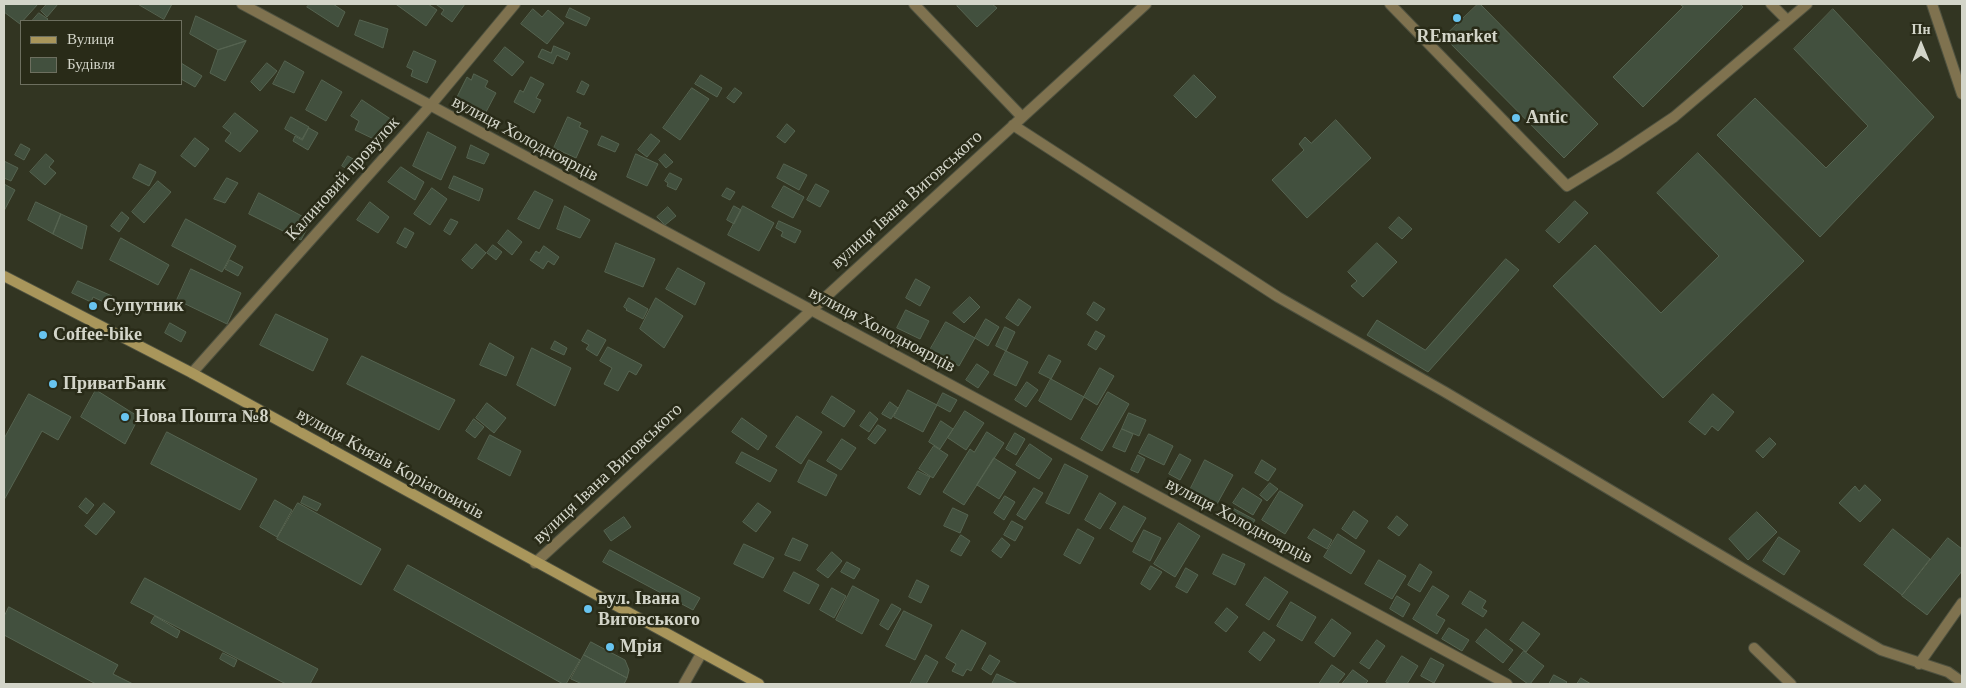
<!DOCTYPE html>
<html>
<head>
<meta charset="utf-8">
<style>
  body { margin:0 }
  #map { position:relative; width:1966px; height:688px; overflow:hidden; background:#323522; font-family:Georgia,serif }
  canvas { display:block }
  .frame { position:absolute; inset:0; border:5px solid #d3d5c9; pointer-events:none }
  .legend { position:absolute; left:20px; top:20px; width:162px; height:65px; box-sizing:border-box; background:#292b18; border:1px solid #6d6f5f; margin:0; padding:6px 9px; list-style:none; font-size:15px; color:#d3d5c9 }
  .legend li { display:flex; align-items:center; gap:10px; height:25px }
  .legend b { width:25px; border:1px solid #6d6f5f }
  .north { position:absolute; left:1896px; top:20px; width:50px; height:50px; -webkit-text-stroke:4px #292b18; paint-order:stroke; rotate:0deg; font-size:14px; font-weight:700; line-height:20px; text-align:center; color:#d3d5c9 }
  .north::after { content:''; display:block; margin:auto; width:18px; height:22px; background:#d3d5c9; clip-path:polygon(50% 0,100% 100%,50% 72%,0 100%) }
</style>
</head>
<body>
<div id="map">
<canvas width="1966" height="688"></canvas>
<div class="frame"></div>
<ul class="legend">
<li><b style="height:6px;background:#a9965b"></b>Вулиця</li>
<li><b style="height:14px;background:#42503e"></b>Будівля</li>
</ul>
<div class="north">Пн</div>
</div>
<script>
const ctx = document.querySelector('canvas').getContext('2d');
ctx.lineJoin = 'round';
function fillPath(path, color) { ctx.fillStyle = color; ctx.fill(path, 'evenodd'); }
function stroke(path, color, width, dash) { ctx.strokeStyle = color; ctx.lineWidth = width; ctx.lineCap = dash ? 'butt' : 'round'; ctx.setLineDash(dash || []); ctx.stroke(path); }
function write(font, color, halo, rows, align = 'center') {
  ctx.font = font + ' Georgia,serif'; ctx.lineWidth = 5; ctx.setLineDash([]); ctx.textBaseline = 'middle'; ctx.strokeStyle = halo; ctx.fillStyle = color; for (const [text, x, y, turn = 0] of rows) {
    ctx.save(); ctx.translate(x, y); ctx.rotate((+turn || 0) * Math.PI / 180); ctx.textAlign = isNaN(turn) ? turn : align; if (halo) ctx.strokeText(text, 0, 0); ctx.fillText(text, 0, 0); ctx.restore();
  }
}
const building = new Path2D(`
  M4 4H38L20 24 4 12Z
  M47 4H58L47 17 41 11Z
  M138 4H172L164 19Z
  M310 4H333L345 12 338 27 307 7Z
  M398 4H428L437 10 426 26 397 5Z
  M438 4H465L452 22 441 14 444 10 437 5Z
  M959 4H992L997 8 977 27 957 6Z
  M1478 4H1480L1598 124 1564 158 1444 37Z
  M1680 4H1740L1743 7 1643 107 1613 77 1683 7Z
  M570 8 590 18 586 26 566 17Z
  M533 9 542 17 548 10 564 23 547 44 521 24Z
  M1833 9 1934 117 1820 237 1717 135 1755 98 1826 168 1868 126 1794 49Z
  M39 13 48 19 46 21H32Z
  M196 16 246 41 218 50 190 34Z
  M360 20 388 29 383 48 355 35Z
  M246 41 225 81 210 73 218 50Z
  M554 46 570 53 567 60 557 55 553 64 538 57 542 49 551 53Z
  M505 47 524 62 512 76 494 61Z
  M414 51 436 61 427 83 411 76 413 70 407 67Z
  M285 61 304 72 294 93 273 84Z
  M181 63 202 76 195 87 181 79Z
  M267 63 277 71 260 91 251 82Z
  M474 74 488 81 485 87 496 93 486 112 457 97 467 77 471 80Z
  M701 75 722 88 717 97 695 84Z
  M1194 75 1216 97 1196 118 1174 96Z
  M531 77 544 84 536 98 541 100 534 113 514 102 520 90 523 92Z
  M322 80 342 92 326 121 306 110Z
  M582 81 589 85 584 95 577 92Z
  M692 88 709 99 680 140 663 128Z
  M735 88 742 93 734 103 727 98Z
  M362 100 392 120 378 141 355 130 359 121 351 116Z
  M235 113 258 131 240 152 225 141 231 133 223 127Z
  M291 117 309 127 302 139 285 129Z
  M568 117 581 123 579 127 588 131 576 158 554 148Z
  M1336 120 1371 158 1307 218 1272 180 1304 150 1299 144 1305 137 1311 143Z
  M787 124 795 131 785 143 777 137Z
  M309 128 318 133 308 150 293 141 295 136 302 140Z
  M428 132 456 147 441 180 413 166Z
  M651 134 660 141 647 157 638 150Z
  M602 136 619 144 615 152 598 145Z
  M195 138 209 149 195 167 181 156Z
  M21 144 30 149 24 160 15 155Z
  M471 145 489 154 484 164 467 158Z
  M1698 153 1804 261 1663 398 1553 286 1595 245 1661 313 1719 256 1657 193Z
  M46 154 54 161 49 167 56 173 45 185 30 172Z
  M636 154 658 164 647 186 627 177Z
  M665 154 673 162 666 168 659 160Z
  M348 156 360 163 354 173 342 166Z
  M4 161 18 168 11 181 4 178Z
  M140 164 156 172 149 186 133 178Z
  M784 164 807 175 799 190 777 178Z
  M401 167 424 182 415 200 388 182Z
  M670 173 682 179 676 190 667 186 668 183 665 181Z
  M454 176 483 189 479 201 449 188Z
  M227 178 238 183 225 203 214 199Z
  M158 181 171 192 144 223 132 212Z
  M4 184 15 190 4 211Z
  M816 184 829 191 820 207 807 200Z
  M784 186 804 197 793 218 772 207Z
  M432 188 447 199 430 225 414 214Z
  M727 188 735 192 730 200 722 196Z
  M535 191 553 200 539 229 518 219Z
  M259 193 311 221 301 240 249 214Z
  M1575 201 1588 213 1559 243 1546 231Z
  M36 202 61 214 53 234 28 220Z
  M370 202 389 217 378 233 357 220Z
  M565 206 590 220 580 238 557 229Z
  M734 206 741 210 734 224 727 220Z
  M743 206 774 223 759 251 728 235Z
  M668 207 676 216 665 225 657 217Z
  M122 212 129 218 119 232 111 226Z
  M61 214 87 226 82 249 53 234Z
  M1399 217 1412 229 1402 239 1389 228Z
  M186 219 236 246 222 272 172 246Z
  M451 219 458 222 450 235 444 231Z
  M779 221 801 231 795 243 781 236 783 232 776 228Z
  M405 228 414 233 406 248 397 243Z
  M508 230 522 242 512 255 498 243Z
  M121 238 169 265 158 285 110 260Z
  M616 243 655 259 643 287 605 272Z
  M1377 243 1397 262 1363 297 1351 286 1357 281 1348 272Z
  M476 244 486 253 472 269 462 260Z
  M493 245 502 252 496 260 487 253Z
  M544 246 559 257 554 265 548 261 543 269 530 260 536 251 539 253Z
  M1506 259 1519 270 1428 372 1367 335 1377 320 1425 350Z
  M230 260 243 267 238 276 225 269Z
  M678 268 705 283 695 305 666 289Z
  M191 269 241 293 227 324 177 300Z
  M916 279 930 287 920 306 906 298Z
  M78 281 112 296 108 304 93 297 91 302 72 293Z
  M970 297 980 307 964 323 953 313Z
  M629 298 648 309 643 319 626 310 627 309 624 307Z
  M656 298 683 316 664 348 640 329Z
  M1019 299 1031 307 1018 326 1006 318Z
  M1094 302 1105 309 1097 321 1087 314Z
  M906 310 929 321 920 339 897 328Z
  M276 314 328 339 313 371 260 345Z
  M986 319 999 327 988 346 975 338Z
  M946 322 975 338 959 366 930 350Z
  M170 323 186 332 181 342 165 333Z
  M1005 327 1015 332 1006 351 996 346Z
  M588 330 606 340 597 356 586 349 589 345 582 341Z
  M1096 331 1105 336 1096 350 1088 345Z
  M555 341 567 348 564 355 551 349Z
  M490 343 514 357 506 376 480 365Z
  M608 347 642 365 636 375 629 371 618 391 604 384 612 368 600 361Z
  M532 348 571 368 555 406 517 385Z
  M1006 351 1028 362 1016 386 994 375Z
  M1049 355 1061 361 1051 379 1039 373Z
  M362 356 455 400 439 430 347 384Z
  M977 364 989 372 978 388 966 380Z
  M1100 368 1114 376 1097 405 1084 397Z
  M1051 379 1084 397 1071 420 1039 401Z
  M1027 382 1038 390 1026 407 1015 400Z
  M96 390 139 417 125 444 81 417Z
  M908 390 937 405 923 432 894 417Z
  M1108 392 1129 404 1102 451 1081 439Z
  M943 393 957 400 950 412 937 405Z
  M29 394 71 417 58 440 42 431 4 500V439Z
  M1713 394 1734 412 1718 431 1712 426 1705 435 1689 422Z
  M832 396 855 411 844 427 822 413Z
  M890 402 898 408 891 419 882 414Z
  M487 403 506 418 494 433 476 418Z
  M965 411 984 423 966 450 948 438Z
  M870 412 878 419 869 432 860 426Z
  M1129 413 1146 420 1139 436 1122 429Z
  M797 416 822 432 801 464 776 447Z
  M742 418 767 436 758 450 732 432Z
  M474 419 484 427 475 438 466 431Z
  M941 421 953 429 940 449 929 442Z
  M878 425 886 430 875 444 868 439Z
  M1122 429 1133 434 1125 452 1113 447Z
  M167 432 257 479 240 510 151 464Z
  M987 432 1004 443 964 505 943 492 970 449 974 452Z
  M1015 433 1025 439 1016 455 1006 449Z
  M1149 434 1173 446 1164 465 1139 453Z
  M490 435 521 451 510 476 478 459Z
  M1770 438 1776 444 1763 458 1756 451Z
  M842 439 856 448 841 470 827 461Z
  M1030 444 1052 459 1039 479 1016 465Z
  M934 446 948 455 933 478 919 469Z
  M742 452 777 470 770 482 736 463Z
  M1180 454 1191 460 1180 480 1169 474Z
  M1138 455 1145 459 1138 473 1131 470Z
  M994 458 1016 472 999 499 977 485Z
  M809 460 837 475 826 496 798 482Z
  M1205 460 1233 475 1217 504 1190 490Z
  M1262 460 1276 469 1268 481 1255 473Z
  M1065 464 1088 476 1069 514 1046 503Z
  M918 471 930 477 920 495 908 488Z
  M1270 483 1278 489 1267 501 1260 495Z
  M1865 485 1881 500 1860 522 1839 503 1855 486 1859 491Z
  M1034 488 1043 493 1025 520 1017 515Z
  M1243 488 1262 500 1253 515 1233 503Z
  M1280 491 1303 505 1285 534 1262 520Z
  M1100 493 1116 503 1100 529 1085 520Z
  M304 496 321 504 317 511 301 503Z
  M1005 496 1015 502 1004 520 994 513Z
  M86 498 94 505 87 514 79 507Z
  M275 500 292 510 277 537 260 527Z
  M104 503 115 512 96 535 85 526Z
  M298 503 381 549 361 585 277 539Z
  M758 503 771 512 756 532 743 522Z
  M1124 506 1146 518 1132 542 1110 529Z
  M1229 506 1255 520 1247 533 1222 518Z
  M953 508 968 515 960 533 944 526Z
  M1354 511 1368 521 1356 539 1342 529Z
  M1757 512 1777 532 1748 560 1729 539Z
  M1397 516 1408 525 1399 536 1388 528Z
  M624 517 631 527 611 541 604 531Z
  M1012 521 1023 527 1015 541 1004 535Z
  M1179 523 1200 536 1175 577 1154 564Z
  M1078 529 1094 538 1080 564 1064 555Z
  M1314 529 1332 540 1327 549 1308 538Z
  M1893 529 1930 559 1902 595 1864 565Z
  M1144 530 1161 538 1150 561 1133 552Z
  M1338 534 1365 551 1351 574 1324 557Z
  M961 535 970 541 961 556 951 551Z
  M1779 537 1800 551 1784 575 1763 561Z
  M793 538 808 545 800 561 785 555Z
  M1002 538 1010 545 1001 558 992 551Z
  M1948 538 1962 549V571L1927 615 1902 596Z
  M744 544 774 558 763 578 734 564Z
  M610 550 700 598 693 610 603 562Z
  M832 552 842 561 828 578 817 570Z
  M1223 554 1245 564 1235 585 1213 574Z
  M1379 560 1406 576 1392 599 1365 584Z
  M847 562 860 569 854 579 841 572Z
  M1420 564 1432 572 1420 592 1408 585Z
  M408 565 580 660 566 684H563L394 590Z
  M1151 566 1162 572 1150 590 1141 584Z
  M1186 568 1198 575 1187 593 1176 587Z
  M794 572 819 585 809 604 784 591Z
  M1265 577 1288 592 1269 620 1246 605Z
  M145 578 318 669 310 684H286L131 603Z
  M917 580 929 586 921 603 909 597Z
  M853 586 879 600 862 634 836 620Z
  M1433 586 1449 596 1436 615 1445 620 1437 634 1413 619Z
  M832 588 846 596 834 618 820 610Z
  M1470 591 1486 601 1482 608 1487 611 1483 617 1462 604Z
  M1397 596 1410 604 1403 617 1390 609Z
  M1291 602 1316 617 1302 641 1277 626Z
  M892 604 901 609 888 630 880 625Z
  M9 607 118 665 113 674 133 684H96L4 635V617Z
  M1227 608 1238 617 1226 632 1215 623Z
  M904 611 932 625 915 660 886 646Z
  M155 616 180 631 177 638 151 623Z
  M1332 619 1351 633 1334 657 1315 643Z
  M1523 622 1540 634 1526 652 1510 640Z
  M1449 628 1469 640 1462 651 1442 639Z
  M1486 629 1513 650 1503 663 1476 642Z
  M962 630 986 643 971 671 967 669 963 676 952 671 956 664 946 658Z
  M1264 632 1275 640 1260 661 1249 652Z
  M1377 640 1385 646 1369 669 1360 663Z
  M591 642 625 660 629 670 627 678 584 655Z
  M1524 651 1544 666 1530 684H1528L1509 670Z
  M223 653 237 660 234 667 220 659Z
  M584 655 627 678 624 684H582L571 679Z
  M926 655 938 662 926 684H910Z
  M990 655 1000 661 991 675 982 669Z
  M1402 656 1418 666 1407 684H1390L1386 682Z
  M1431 658 1444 665 1434 683 1421 676Z
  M1332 665 1345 674 1337 684H1319Z
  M1353 670 1368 681 1365 684H1342Z
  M997 674 1018 684H992Z
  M1554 675 1567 682 1565 684H1549Z
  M1581 678 1591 684H1577Z`);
fillPath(building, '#42503e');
stroke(building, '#566451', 1);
const minor = new Path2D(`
  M242 4 1507 684
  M914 4 1022 117
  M1390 4 1567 186 1616 156 1674 117 1807 4
  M1771 4 1787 20
  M1932 4 1962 94
  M1013 125 1278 297 1445 392 1855 635 1881 650 1948 672 1962 682
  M192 373 430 106 515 4
  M535 563 1146 4
  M1754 648 1791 684
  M1919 664 1962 603
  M684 684 701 654`);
const secondary = new Path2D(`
  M4 276 192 373 759 684`);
stroke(minor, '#4f5240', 12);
stroke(secondary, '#4f5240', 12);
stroke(minor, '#7f724f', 10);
stroke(secondary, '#a9965b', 10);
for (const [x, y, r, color] of [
  [1457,18,5,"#68c4f0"],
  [1516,118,5,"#68c4f0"],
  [93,306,5,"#68c4f0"],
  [43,335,5,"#68c4f0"],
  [53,384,5,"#68c4f0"],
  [125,417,5,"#68c4f0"],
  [588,609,5,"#68c4f0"],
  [610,647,5,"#68c4f0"]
]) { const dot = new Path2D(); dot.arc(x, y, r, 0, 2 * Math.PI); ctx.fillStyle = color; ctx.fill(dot); stroke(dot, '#292b18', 2); }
write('bold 18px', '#d3d5c9', '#292b18', [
  ["REmarket",1457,37,"center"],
  ["Antic",1526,118],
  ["Супутник",103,306],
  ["Coffee-bike",53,335],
  ["ПриватБанк",63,384],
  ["Нова Пошта №8",135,417],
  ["вул. Івана",598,599],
  ["Виговського",598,620],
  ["Мрія",620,647]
], 'left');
write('18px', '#d3d5c9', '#292b18', [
  ["вулиця Холодноярців",525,139,28],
  ["Калиновий провулок",343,179,-48],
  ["вулиця Івана Виговського",907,200,-42],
  ["вулиця Холодноярців",882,330,28],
  ["вулиця Князів Коріатовичів",390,464,29],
  ["вулиця Івана Виговського",608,474,-43],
  ["вулиця Холодноярців",1239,521,28]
]);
</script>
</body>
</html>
